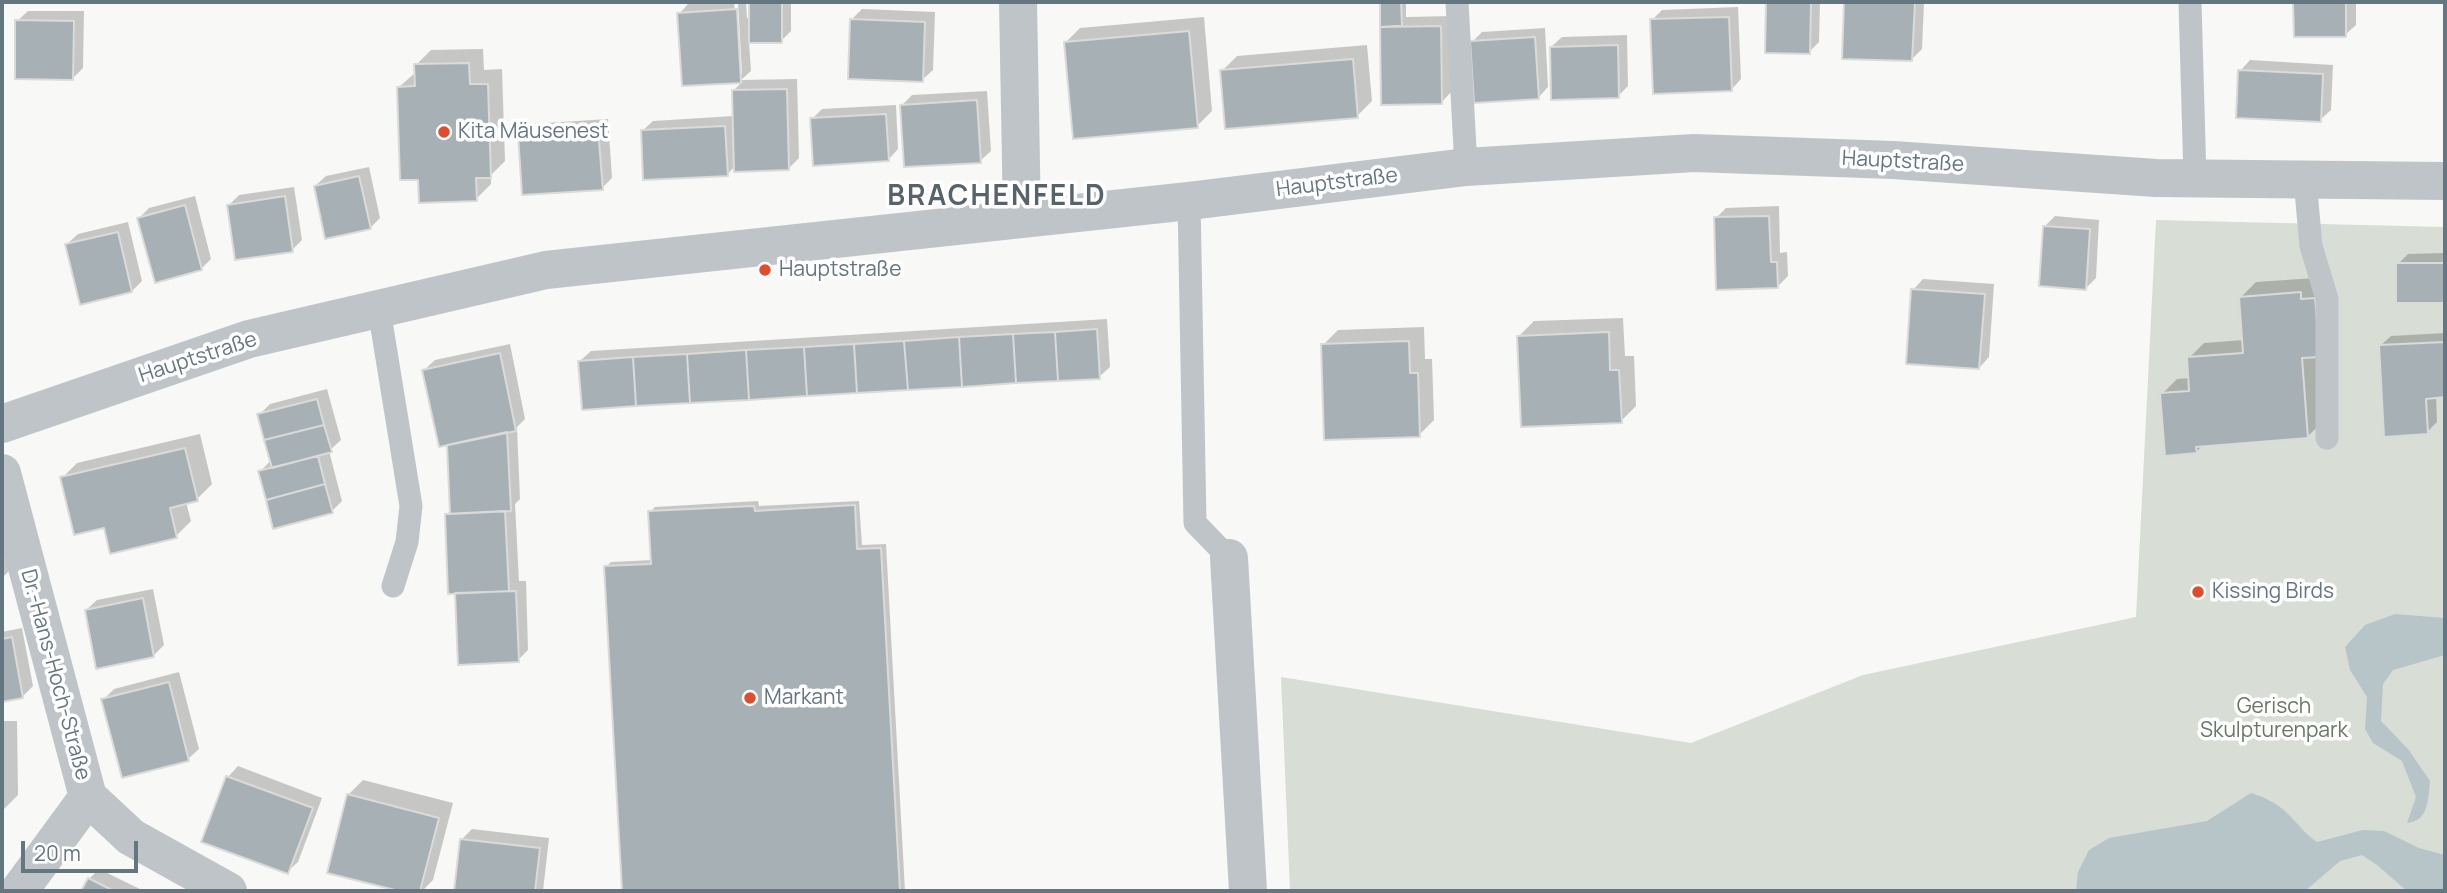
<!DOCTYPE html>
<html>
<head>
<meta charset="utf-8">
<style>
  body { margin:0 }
  #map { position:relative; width:2447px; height:893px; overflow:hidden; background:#f8f8f6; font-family:Manrope,sans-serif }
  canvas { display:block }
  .frame { position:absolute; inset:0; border:4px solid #647680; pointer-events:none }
  .scale { position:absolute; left:21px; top:841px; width:117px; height:32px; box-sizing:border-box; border:4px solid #647680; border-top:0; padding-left:9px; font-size:21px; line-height:24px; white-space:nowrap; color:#647680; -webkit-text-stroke:5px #fff; paint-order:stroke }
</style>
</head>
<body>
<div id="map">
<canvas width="2447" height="893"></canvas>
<div class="frame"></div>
<div class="scale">20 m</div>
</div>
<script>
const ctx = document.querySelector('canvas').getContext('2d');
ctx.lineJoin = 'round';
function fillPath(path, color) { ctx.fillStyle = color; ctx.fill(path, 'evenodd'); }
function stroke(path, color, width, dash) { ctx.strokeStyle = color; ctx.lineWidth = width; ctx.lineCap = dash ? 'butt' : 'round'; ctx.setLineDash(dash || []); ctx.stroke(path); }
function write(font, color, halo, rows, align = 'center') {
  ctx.font = font + ' Manrope,sans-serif'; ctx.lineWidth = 7; ctx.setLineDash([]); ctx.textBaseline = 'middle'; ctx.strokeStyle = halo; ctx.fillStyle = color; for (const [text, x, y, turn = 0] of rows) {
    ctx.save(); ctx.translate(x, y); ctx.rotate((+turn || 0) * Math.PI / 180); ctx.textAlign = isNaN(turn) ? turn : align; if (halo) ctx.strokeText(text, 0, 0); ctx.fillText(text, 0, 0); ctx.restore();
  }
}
fillPath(new Path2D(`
  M2156 220 2445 227V891H1290L1281 677 1691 743 1863 675 2136 617Z`), '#d8ddd5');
fillPath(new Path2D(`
  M2395 614 2445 618V655L2393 670 2383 684 2381 721 2408 749 2430 781C2428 799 2429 821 2407 823L2416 797 2402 761 2373 743 2365 729 2367 697 2350 670 2345 647 2365 625Z
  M2251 793C2264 797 2279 804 2289 815 2299 825 2305 834 2317 842L2363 830 2384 831 2419 848 2445 855V891H2407L2377 865 2362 855 2340 861 2305 891H2076L2078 872 2089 850 2109 838 2207 821Z`), '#b7c5c8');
fillPath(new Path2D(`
  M734 2 739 74H742L738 2H746L747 18H750V2H791V31L781 41 749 42 751 71 741 80 797 79 799 158 788 169 735 166 727 175 642 131 653 121 734 116 733 91 743 81 684 84 679 14 689 3Z
  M1382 2H1406V17L1451 16V92L1441 103H1383Z
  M1767 2H1820L1819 42 1809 52 1766 51Z
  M1845 2H1924L1922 49 1912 59 1843 57Z
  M2295 2H2356V25L2345 35 2296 36Z
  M1738 7 1741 79 1731 90 1652 20 1662 10Z
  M862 9 935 12 933 70 922 80 852 19Z
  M28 11H84L83 68 73 78 17 21Z
  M1204 17 1212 111 1197 126 1065 43 1080 28Z
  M1545 28 1548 87 1538 98 1472 42 1482 32Z
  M1627 35 1628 86 1618 96 1551 47 1562 37Z
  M1367 45 1372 101 1357 116 1222 71 1237 56Z
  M483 49 484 70 502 69 505 161 491 175V184L476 199 420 178 399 87 416 72V65L431 50Z
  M2250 60 2333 65 2331 110 2320 120 2240 71Z
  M987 91 991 151 980 161 902 105 912 95Z
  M896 105 898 149 888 160 812 119 822 109Z
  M608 119 612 178 602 188 520 135 530 124Z
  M369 167 380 218 370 228 315 186 326 176Z
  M294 187 302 240 292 250 229 205 239 195Z
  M195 196 211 259 201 269 139 218 149 208Z
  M1779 206 1780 253 1787 252 1788 276 1777 287 1716 218 1726 208Z
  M2055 216 2099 220 2096 278 2086 288 2044 227Z
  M128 222 142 281 132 291 67 244 78 234Z
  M2445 253V302H2398V264L2408 254Z
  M2315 278 2323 421 2308 436 2203 445 2196 452 2162 394 2177 379 2190 378 2189 358 2204 343 2244 340 2241 297 2256 282Z
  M1923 279 1994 284 1989 357 1979 368 1913 290Z
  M1623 318 1625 356H1634L1636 406 1621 421 1519 336 1534 321Z
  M1107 319 1110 367 1099 377 580 361 591 351Z
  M1424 327 1425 359H1432L1434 420 1419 435 1323 345 1338 330Z
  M2445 333V396H2436L2437 422 2427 432 2380 346 2391 336Z
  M510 344 525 419 517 427 520 499 515 504 519 581H526L528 650 518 660 456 592 446 515 451 510 448 443 424 370 435 360Z
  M327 389 341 440 329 451 342 501 332 511 260 472 271 460 259 415 270 404Z
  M200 434 212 484 197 499 186 502 191 521 176 536 105 526 62 478 77 463Z
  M758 501 759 506 859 501 862 545 886 544 905 891H624L606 567 611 562 652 560 650 512 655 507Z
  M2 543 9 571 2 578Z
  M153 589 164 645 153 656 86 610 97 600Z
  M22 628 33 686 22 697 2 700V632Z
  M179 672 199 749 188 759 103 700 114 689Z
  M2 721H17L18 795 3 810Z
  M238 766 322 798 298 862 287 872 228 777Z
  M363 780 453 803 433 880 422 891H406L329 871 348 795Z
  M472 829 549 838 543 891H455L462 839Z
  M99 869 144 891H83L89 879Z`), '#0003');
const building = new Path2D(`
  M749 2H782V43H749Z
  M1380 2H1401L1402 26 1380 27Z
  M1766 2H1811L1810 54 1765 53Z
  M1844 2H1915L1912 61 1842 59Z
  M2293 2H2346V37H2294Z
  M737 9 741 83 682 86 677 13Z
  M1729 17 1732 91 1653 94 1650 19Z
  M850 19 925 22 923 82 848 79Z
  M15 20 74 21 73 80 15 79Z
  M1441 26 1442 104 1381 105 1380 27Z
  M1189 31 1198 128 1073 139 1064 42Z
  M1535 37 1539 99 1474 103 1470 41Z
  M1618 45 1619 98 1551 100 1550 47Z
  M1353 59 1358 118 1225 129 1220 70Z
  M469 63 470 84H488L491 178H476L477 201 419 203 418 180H400L397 87 415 86 414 64Z
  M2238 70 2323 74 2321 122 2236 118Z
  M787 89 789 170 734 172 732 90Z
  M977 100 981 163 904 167 900 105Z
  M886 114 889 161 813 166 810 118Z
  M725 126 728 176 643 180 641 130Z
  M598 129 603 190 522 195 518 134Z
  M359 176 371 229 325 239 314 186Z
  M285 196 293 252 235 260 227 205Z
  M185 205 202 270 155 283 137 218Z
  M1769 216 1771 262H1777L1778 288 1716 290 1714 217Z
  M2043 226 2090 229 2086 290 2039 286Z
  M118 232 132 292 80 305 65 244Z
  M2396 263H2445V303H2396Z
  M1911 289 1985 294 1979 369 1906 364Z
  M2301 292V299L2315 298 2320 357 2302 358 2308 438 2196 447 2197 453 2165 456 2160 393 2189 391 2187 357 2243 353 2239 297Z
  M1097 329 1100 379 1058 381 1055 332Z
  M1055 332 1058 381 1016 383 1013 334Z
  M1609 332 1610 370H1619L1622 423 1521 427 1517 336Z
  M1013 334 1016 383 962 387 959 337Z
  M959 337 962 387 908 390 904 341Z
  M904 341 908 390 857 393 854 344Z
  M1409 341 1410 373H1418L1420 437 1324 440 1321 344Z
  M2445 342V397L2426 399 2428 434 2384 437 2379 345Z
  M854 344 857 393 807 396 804 347Z
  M804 347 807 396 749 400 746 350Z
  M746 350 749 400 690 403 687 354Z
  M500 353 516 431 439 447 422 370Z
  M687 354 690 403 636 406 633 357Z
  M633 357 636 406 582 410 578 361Z
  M317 399 324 425 264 440 257 414Z
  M324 425 332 452 272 468 264 440Z
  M507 432 511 511 450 514 447 445Z
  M185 448 198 501 170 508 177 538 110 554 104 528 74 535 60 477Z
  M318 456 325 484 266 500 258 471Z
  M325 484 333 513 273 529 266 500Z
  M855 505 857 549 881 548 900 891H622L604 566 651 564 648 511 754 506 755 511Z
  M505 511 509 591 448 594 445 514Z
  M516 591 519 662 458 665 455 593Z
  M143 598 154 657 96 669 85 610Z
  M12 637 23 698 2 702V639Z
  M169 682 189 761 122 778 101 699Z
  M2 735H3V812H2Z
  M226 776 313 808 288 874 201 842Z
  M347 794 439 818 420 891H399L327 873Z
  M460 839 540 848 535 891H454Z
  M88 878 114 891H81Z`);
fillPath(building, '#a6b0b5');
stroke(building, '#dadad8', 2);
stroke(new Path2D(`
  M1457 2 1466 167
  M2190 2 2195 178
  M2305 180 2311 246 2327 299V438
  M1189 201 1195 523 1229 558
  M379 309 411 506 407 542 393 586`), '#bfc4c8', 23);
stroke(new Path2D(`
  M1018 2 1022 218
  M2 473 88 797 19 891
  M1229 558 1248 891
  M88 797 131 837 228 891`), '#bfc4c8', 38);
stroke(new Path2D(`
  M2 424 249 339 546 270 1189 201 1466 167 1694 153 1893 160 2156 178 2445 181`), '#bfc4c8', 38);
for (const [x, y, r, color] of [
  [444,132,7,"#e04c2e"],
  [765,270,7,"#e04c2e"],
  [2198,592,7,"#e04c2e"],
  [750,698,7,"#e04c2e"]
]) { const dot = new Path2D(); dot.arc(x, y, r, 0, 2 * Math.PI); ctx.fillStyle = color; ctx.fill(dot); stroke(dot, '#fff', 2.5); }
write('21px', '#647680', '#fff', [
  ["Kita Mäusenest",458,132],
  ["Hauptstraße",779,270],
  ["Kissing Birds",2212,592],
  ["Markant",764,698]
], 'left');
write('21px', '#647680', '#fff', [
  ["Hauptstraße",1903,162,3],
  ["Hauptstraße",1337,183,-7],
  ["Hauptstraße",198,358,-18],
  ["Dr.-Hans-Hoch-Straße",55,675,75]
]);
write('21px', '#687863', '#fff', [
  ["Gerisch",2274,707],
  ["Skulpturenpark",2274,731]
]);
ctx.letterSpacing = '2px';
write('bold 28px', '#56636b', '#fff', [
  ["BRACHENFELD",997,197]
]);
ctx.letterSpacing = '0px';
</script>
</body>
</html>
